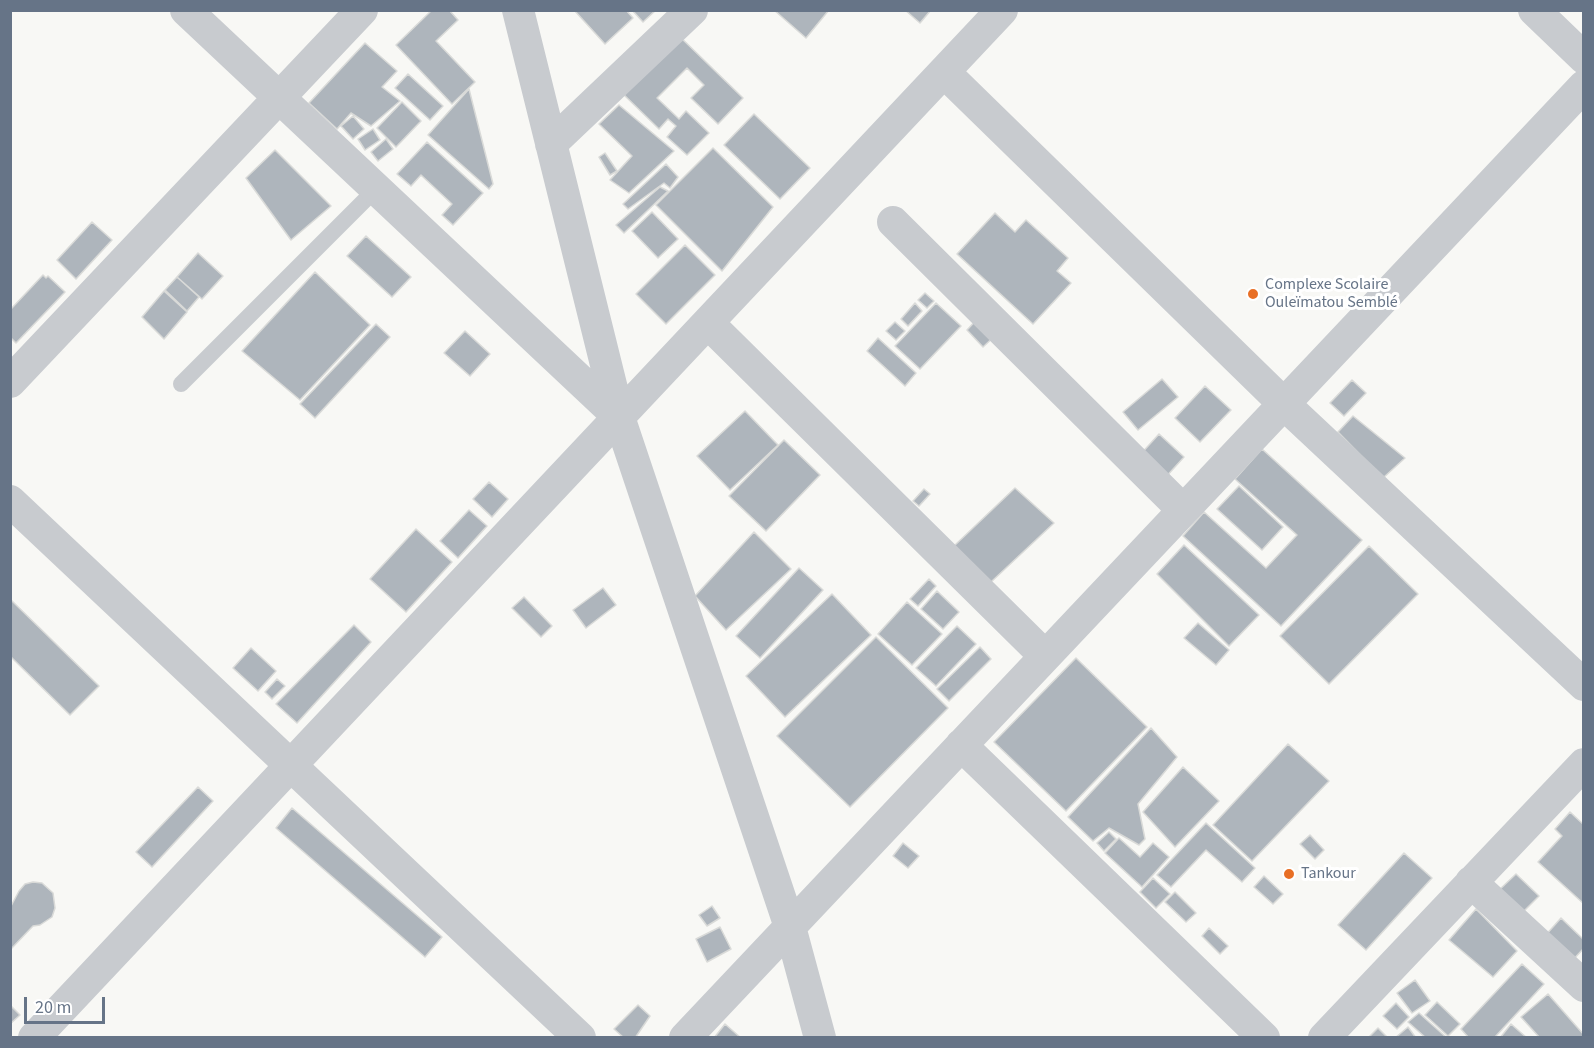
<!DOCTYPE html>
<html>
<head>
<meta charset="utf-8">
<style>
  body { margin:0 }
  #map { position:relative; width:1594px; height:1048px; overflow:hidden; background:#f8f8f5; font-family:"Source Sans 3",sans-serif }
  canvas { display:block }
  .frame { position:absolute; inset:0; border:12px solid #667487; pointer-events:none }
  .scale { position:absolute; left:24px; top:997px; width:81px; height:27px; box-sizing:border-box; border:3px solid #667487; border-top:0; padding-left:8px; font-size:18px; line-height:21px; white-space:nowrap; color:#667487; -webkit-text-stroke:4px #fff; paint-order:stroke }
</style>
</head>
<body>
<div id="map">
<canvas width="1594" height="1048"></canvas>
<div class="frame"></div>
<div class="scale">20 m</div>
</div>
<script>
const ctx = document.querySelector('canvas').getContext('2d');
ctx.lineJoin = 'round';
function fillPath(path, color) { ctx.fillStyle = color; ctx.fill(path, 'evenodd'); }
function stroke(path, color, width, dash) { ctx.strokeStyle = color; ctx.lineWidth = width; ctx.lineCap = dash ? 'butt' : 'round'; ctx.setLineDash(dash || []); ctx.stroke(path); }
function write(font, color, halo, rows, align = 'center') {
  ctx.font = font + ' "Source Sans 3",sans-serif'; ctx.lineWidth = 6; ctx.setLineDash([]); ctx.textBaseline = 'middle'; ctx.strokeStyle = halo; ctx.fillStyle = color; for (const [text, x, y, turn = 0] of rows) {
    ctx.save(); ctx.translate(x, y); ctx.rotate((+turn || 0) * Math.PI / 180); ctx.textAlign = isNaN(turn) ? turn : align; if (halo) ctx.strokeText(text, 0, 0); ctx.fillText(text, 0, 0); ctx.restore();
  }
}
const building = new Path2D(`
  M432 10H449L458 20 436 41 475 82 452 104 396 45Z
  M574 10H626L633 18 605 44Z
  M632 10H656L643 22Z
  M774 10H829L806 38Z
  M905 10H931L920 23Z
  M675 32 743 98 718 124 691 98 704 85 687 68 657 98 679 119 686 111 709 133 687 155 667 137 676 126 668 119 659 129 619 90Z
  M365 43 397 71 382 87 400 101 371 126 351 113 337 129 309 103Z
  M408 74 443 106 430 120 395 88Z
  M469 89 493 184 489 189 428 135Z
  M402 102 421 121 396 147 377 128Z
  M619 105 674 151 629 193 610 180 632 156 599 124Z
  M754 114 810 168 780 199 724 145Z
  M353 116 364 129 353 139 341 126Z
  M373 129 380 140 365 150 358 139Z
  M386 139 393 149 378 161 371 152Z
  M427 142 483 193 453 225 442 215 452 204 421 175 411 186 397 174Z
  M713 148 773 207 722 271 656 205Z
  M275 150 331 206 291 240 246 178Z
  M605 153 617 171 610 175 599 157Z
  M666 164 678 177 670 188 664 183 628 209 623 204Z
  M660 187 668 191 624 233 616 225Z
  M652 212 678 239 658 258 632 231Z
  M995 213 1015 232 1026 220 1068 258 1057 271 1071 283 1033 324 957 254Z
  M92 222 112 240 76 279 57 260Z
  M366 236 411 277 392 297 347 256Z
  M685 245 715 275 666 324 636 294Z
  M198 253 223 276 202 299 177 277Z
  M315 272 370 325 300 400 242 351Z
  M43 275 46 278 48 276 65 292 16 343 10 337V307L11 309Z
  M177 277 199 297 187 311 165 290Z
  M164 291 187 312 164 339 142 317Z
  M925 293 934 301 927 308 918 300Z
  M915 303 922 311 908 326 901 319Z
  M936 303 961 326 920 369 895 346Z
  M981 315 998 333 983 347 967 330Z
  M895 322 905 331 896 340 886 331Z
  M376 324 390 337 315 418 300 404Z
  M465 331 490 354 470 376 444 353Z
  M878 338 916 373 905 386 867 351Z
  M1162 379 1178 397 1138 430 1123 412Z
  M1352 380 1366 393 1344 416 1330 403Z
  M1205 386 1231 410 1200 442 1175 418Z
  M745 411 778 445 730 490 697 456Z
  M1353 416 1405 458 1383 478 1338 432Z
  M1159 434 1184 457 1164 479 1139 456Z
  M784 440 820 475 766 531 729 496Z
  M1262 449 1362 540 1281 626 1183 536 1204 512 1266 568 1297 535 1235 479Z
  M489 482 508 499 492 517 473 499Z
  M1239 486 1283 527 1262 550 1217 509Z
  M1015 488 1054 523 991 582 954 546Z
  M924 489 930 494 919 506 913 501Z
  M469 510 487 526 458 558 440 541Z
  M416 529 452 562 406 612 370 579Z
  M754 532 791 569 726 630 695 596Z
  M1184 545 1259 615 1229 646 1157 574Z
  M1369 546 1418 594 1329 684 1280 636Z
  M799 568 823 590 760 658 736 636Z
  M929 579 936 586 918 606 910 599Z
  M603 588 616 605 586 628 573 610Z
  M937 591 959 612 943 629 921 609Z
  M832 594 871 635 785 717 746 676Z
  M524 597 552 626 541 637 512 608Z
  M10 599 99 686 70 715 10 656Z
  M907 602 942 634 912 665 878 634Z
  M1198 623 1229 650 1216 665 1184 638Z
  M354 625 371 642 297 723 276 704Z
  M957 626 976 644 936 686 916 668Z
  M876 637 948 708 850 807 777 736Z
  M980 647 991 659 949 701 937 689Z
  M251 648 276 671 258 691 233 668Z
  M1076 658 1147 727 1066 811 994 742Z
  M277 679 285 686 272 699 265 692Z
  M1151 728 1177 757 1138 804 1145 839 1139 845 1109 828 1093 841 1068 817Z
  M1288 744 1329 781 1252 861 1213 825Z
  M1183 767 1219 801 1175 847 1143 812Z
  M198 787 213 801 152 867 136 852Z
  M292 808 442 937 425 957 276 828Z
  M1570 812 1584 825V904L1538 862 1562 836 1555 829Z
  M1206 823 1255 868 1242 882 1206 850 1171 887 1157 875Z
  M1109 832 1116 839 1104 851 1097 843Z
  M1310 835 1324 850 1315 859 1300 844Z
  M1119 838 1140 857 1153 843 1169 857 1142 887 1105 853Z
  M903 843 919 856 908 868 893 856Z
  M1404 853 1432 878 1366 950 1338 925Z
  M1516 874 1539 896 1520 915 1497 892Z
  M1264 876 1283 894 1273 904 1254 887Z
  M1153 878 1170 894 1156 908 1140 892Z
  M33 882 42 883 53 893 55 908 52 917 40 925 33 926 10 950V908L19 891 25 884Z
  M1175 892 1196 913 1186 922 1165 902Z
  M712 906 720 918 707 926 699 915Z
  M1476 909 1517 951 1493 977 1449 940Z
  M1561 918 1584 940V948L1570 963 1544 937Z
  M720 927 731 949 707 962 696 939Z
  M1209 928 1228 946 1220 954 1202 936Z
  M1522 964 1544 984 1494 1038H1469L1461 1029Z
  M1415 980 1430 1001 1412 1013 1397 993Z
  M1548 994 1584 1035V1038H1540L1521 1017Z
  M1437 1002 1460 1024 1448 1036 1425 1015Z
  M1396 1003 1409 1017 1397 1029 1383 1016Z
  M10 1005 20 1015 10 1024Z
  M638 1005 650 1016 635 1038H624L614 1029Z
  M1419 1013 1447 1038H1426L1408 1022Z
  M725 1024 741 1038H714Z
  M1511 1024 1527 1038H1500Z
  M1408 1027 1416 1038H1395Z
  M1378 1028 1388 1038H1368Z`);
fillPath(building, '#aeb5bc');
stroke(building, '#d9dad8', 1.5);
stroke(new Path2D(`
  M181 384 376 189`), '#c8cbcf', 16);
stroke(new Path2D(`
  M186 10 619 417
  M518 10 619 417 790 927 820 1038
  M1534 10 1584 58
  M944 72 1284 404 1584 685
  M551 144 692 10
  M893 222 1183 510
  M708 323 1045 656
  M10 382 362 10
  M10 501 580 1038
  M961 745 1264 1038
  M1471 882 1584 986
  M34 1038 1002 10
  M685 1038 1584 86
  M1324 1038 1584 764`), '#c8cbcf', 32);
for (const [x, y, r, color] of [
  [1253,294,6,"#e86f25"],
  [1289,874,6,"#e86f25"]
]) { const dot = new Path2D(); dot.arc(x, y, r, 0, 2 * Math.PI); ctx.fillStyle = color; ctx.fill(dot); stroke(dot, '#fff', 2); }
write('16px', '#667487', '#fff', [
  ["Complexe Scolaire",1265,285],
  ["Ouleïmatou Semblé",1265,303],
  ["Tankour",1301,874]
], 'left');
</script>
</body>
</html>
